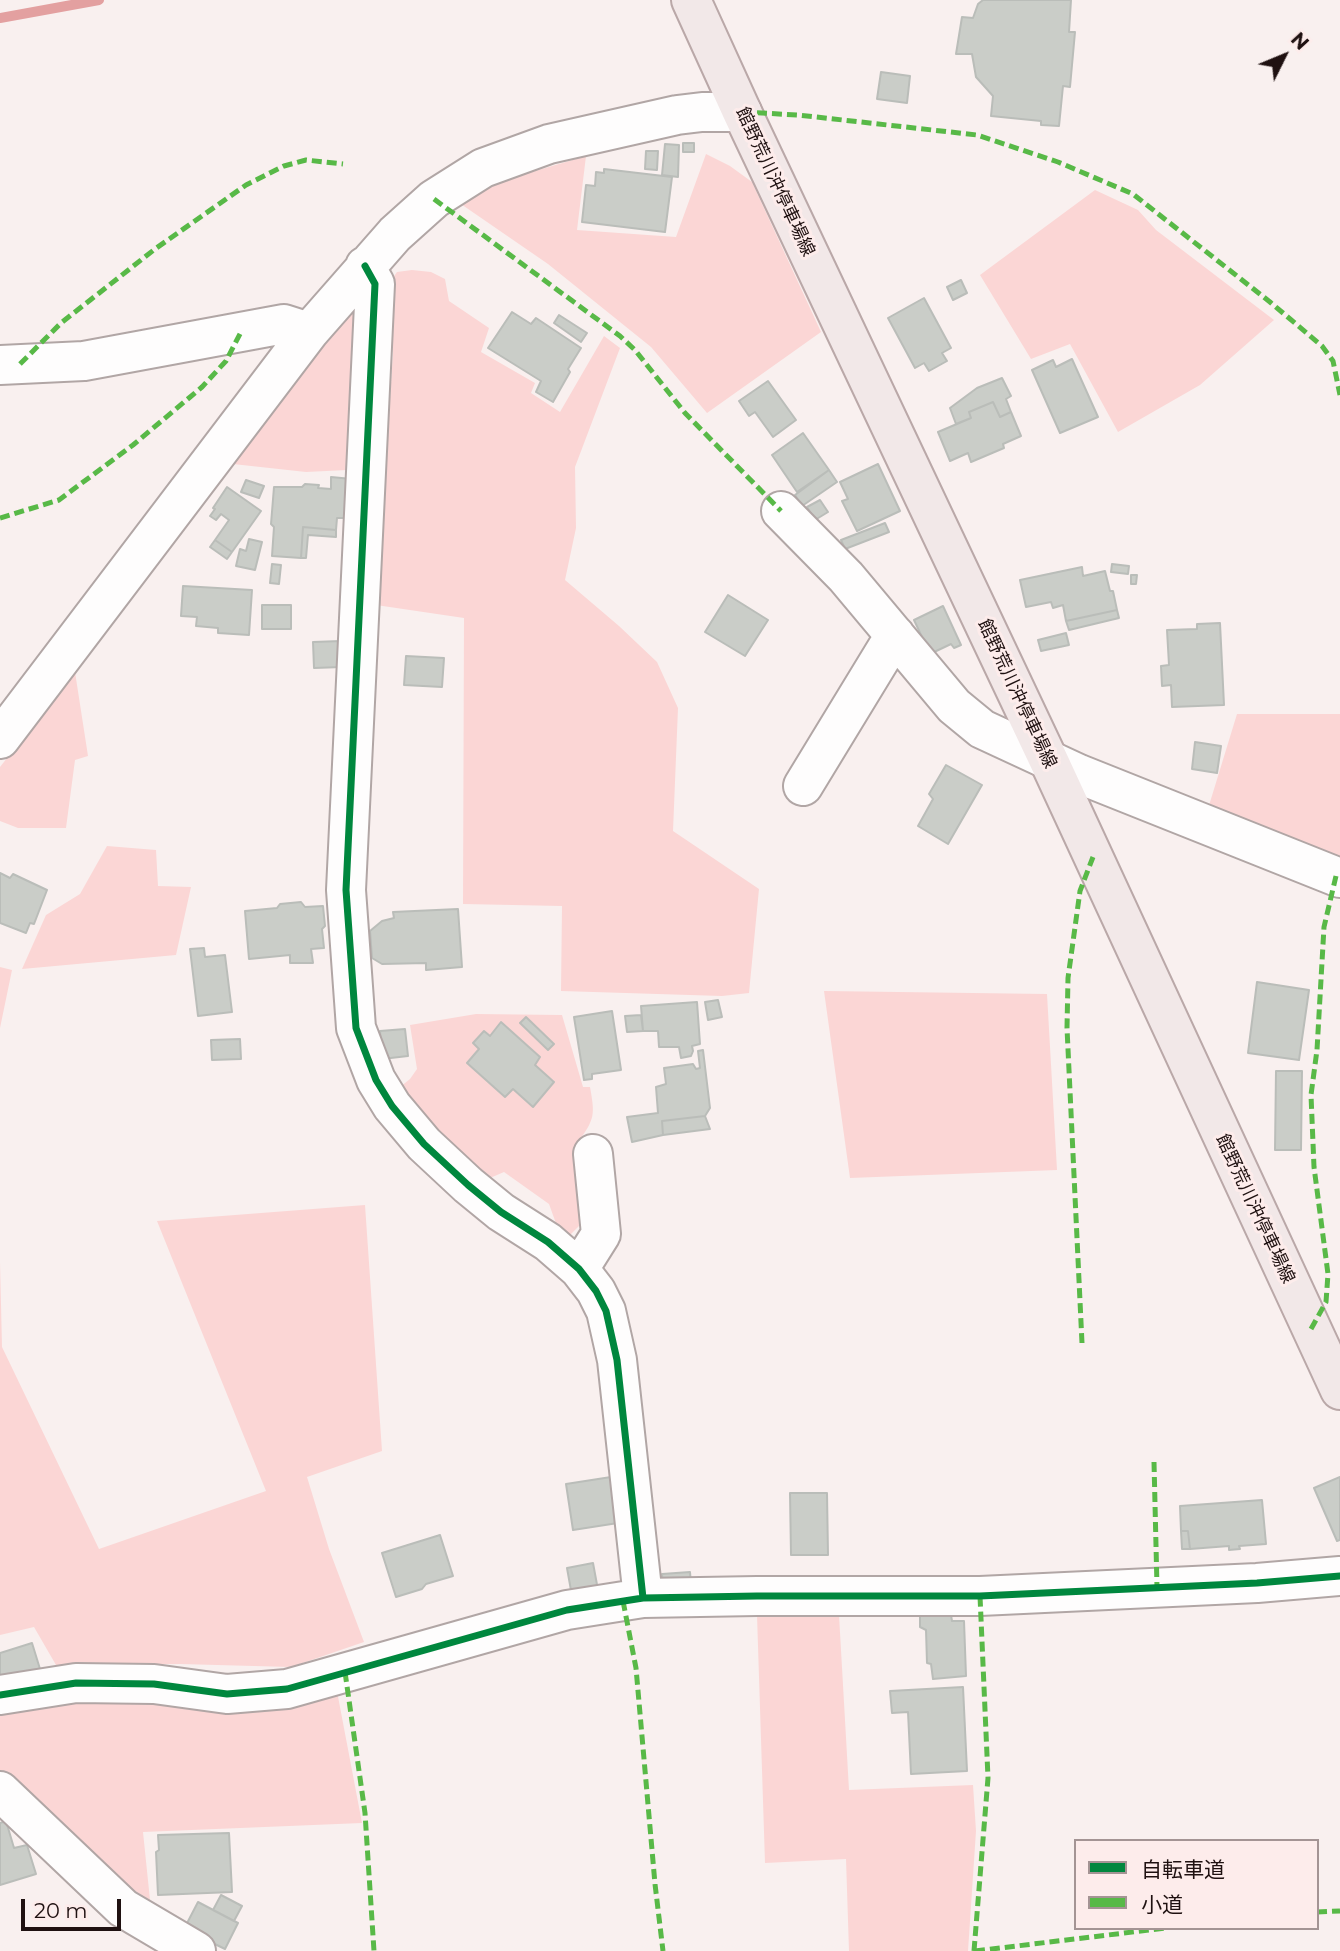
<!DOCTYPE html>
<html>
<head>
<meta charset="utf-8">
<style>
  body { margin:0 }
  #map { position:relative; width:1340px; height:1951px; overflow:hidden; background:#f9f0ef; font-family:Montserrat,"Noto Sans JP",sans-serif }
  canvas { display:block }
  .legend { position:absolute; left:1074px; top:1839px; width:245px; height:91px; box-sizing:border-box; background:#fdeceb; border:2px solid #a49494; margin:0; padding:9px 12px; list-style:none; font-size:21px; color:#1f1111 }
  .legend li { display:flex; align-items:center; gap:14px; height:35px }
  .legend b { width:35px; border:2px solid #a49494 }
  .north { position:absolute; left:1249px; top:21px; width:70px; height:70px; -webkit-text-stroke:5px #fdeceb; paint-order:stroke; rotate:47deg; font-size:19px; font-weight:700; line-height:28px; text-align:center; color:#1f1111 }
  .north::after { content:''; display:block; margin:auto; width:24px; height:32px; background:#1f1111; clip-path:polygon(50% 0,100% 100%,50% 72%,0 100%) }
  .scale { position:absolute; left:21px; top:1899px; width:100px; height:32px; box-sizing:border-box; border:4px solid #1f1111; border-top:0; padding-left:9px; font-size:21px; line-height:24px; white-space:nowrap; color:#1f1111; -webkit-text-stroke:5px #fdeceb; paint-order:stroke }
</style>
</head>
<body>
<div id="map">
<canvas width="1340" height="1951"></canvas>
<ul class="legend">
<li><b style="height:9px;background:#00873e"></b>自転車道</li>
<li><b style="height:9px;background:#58b947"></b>小道</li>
</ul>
<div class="north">N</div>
<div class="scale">20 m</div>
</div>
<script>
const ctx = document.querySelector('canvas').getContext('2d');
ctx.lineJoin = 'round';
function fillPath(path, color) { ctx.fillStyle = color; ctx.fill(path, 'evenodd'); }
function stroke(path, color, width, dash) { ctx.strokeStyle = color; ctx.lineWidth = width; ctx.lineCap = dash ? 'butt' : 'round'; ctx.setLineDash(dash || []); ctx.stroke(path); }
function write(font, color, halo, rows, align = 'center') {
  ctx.font = font + ' Montserrat,"Noto Sans JP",sans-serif'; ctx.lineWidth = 6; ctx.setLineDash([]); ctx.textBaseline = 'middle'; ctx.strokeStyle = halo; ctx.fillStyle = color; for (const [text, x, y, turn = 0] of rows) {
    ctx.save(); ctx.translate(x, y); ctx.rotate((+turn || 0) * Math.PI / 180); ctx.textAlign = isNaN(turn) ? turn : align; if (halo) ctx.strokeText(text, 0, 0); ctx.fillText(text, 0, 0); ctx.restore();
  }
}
fillPath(new Path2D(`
  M706 154 730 166 752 182 821 332 707 413 651 347 548 264 458 202 498 182 586 156 577 230 676 237Z
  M1095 190 1138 210 1156 230 1274 320 1200 385 1118 432 1070 344 1031 359 980 275Z
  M412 270 431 272 445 279 449 301 489 328 481 352 535 383 531 393 560 412 604 336 620 348 575 467 576 528 565 580 619 626 657 662 678 708 673 831 759 889 749 993 722 996 561 991 562 906 463 904 464 618 376 605 393 353 387 286 397 272Z
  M361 297 347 470 306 472 233 464Z
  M75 672 88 756 75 760 66 828H18L0 821V767Z
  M1237 714H1340V864L1207 812Z
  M107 846 156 850 158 886 191 887 176 955 22 969 46 915 80 894Z
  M0 967 12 970 0 1028Z
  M824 991 1047 994 1057 1170 850 1178Z
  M476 1014 562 1015 583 1087H590C595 1115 595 1119 578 1142L589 1216 570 1235 558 1229 549 1204 504 1172 490 1178 433 1128 400 1087 410 1079 417 1069 410 1025ZM526 1018 554 1043 548 1050 520 1024ZM501 1023 540 1057 535 1065 554 1081 533 1106 513 1089 505 1097 467 1063 479 1049 474 1043 490 1036Z
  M365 1205 382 1451 307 1477 329 1549 364 1642 291 1667 180 1664 56 1665 34 1627 0 1635V1262L2 1347 99 1549 266 1491 157 1221Z
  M757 1615H839L849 1790 973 1785 976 1831 968 1951H849L846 1859 765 1863Z
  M336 1686 362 1823 143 1832 150 1900 120 1882 0 1772V1711L38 1702Z`), '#fbd6d5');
stroke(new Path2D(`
  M0 18 99 0`), '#e3a0a0', 10);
const building = new Path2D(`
  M983 0H1071L1069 32H1075L1070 87 1063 86 1059 126 1041 125V121L991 116 993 96 976 77 972 54H956L962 17 973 18 978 4Z
  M881 72 910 76 907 103 877 99Z
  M683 143H694V152H683Z
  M665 144 679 145 678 177 662 175Z
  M646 151H658L657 170 645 169Z
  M604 169 672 177 665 232 582 222 586 185 595 186 596 172 604 173Z
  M961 280 967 293 953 300 947 287Z
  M924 298 951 348 942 353 947 361 929 371 924 363 915 368 888 318Z
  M512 312 531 324 536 318 581 348 568 369 570 372 553 402 536 392 541 381 488 348Z
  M559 315 587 333 581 342 554 323Z
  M1072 359 1098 417 1060 433 1032 370 1053 360 1056 367Z
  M1002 378 1011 396 1006 399 1011 412 1000 417 993 402 969 412 971 418 956 424 950 408 977 388Z
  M768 381 796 420 773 437 755 412 749 416 739 401Z
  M993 402 1000 417 1011 412 1021 436 1003 444 1004 448 971 462 968 453 950 461 938 432 971 418 969 412Z
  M803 433 829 470 797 492 772 455Z
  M878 464 900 511 857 531 842 501 848 499 840 482Z
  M829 470 837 482 802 506 795 495Z
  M331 477 352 479 349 518H337L336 530 303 527 301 558 272 556 274 527 271 524 274 487H302L305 484 319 485 318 488 331 489Z
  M246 480 264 486 259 498 241 492Z
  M227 487 261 511 232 552 215 540 229 520 221 514 216 520 210 516 215 509 213 508Z
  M820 500 828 512 815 520 807 507Z
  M885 523 889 532 845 549 841 540Z
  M303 527 336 530V537L308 535 306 558H301Z
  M249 539 262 542 255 570 236 566 240 549 246 551Z
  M215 540 232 552 227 559 210 547Z
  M272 564 281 565 279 584 270 583Z
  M1112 564 1129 566 1128 574 1111 572Z
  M1082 567 1083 576 1105 571 1110 591H1113L1117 610 1066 621 1063 605 1053 608 1051 602 1026 607 1020 580Z
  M1131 575H1137L1136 584H1131Z
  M183 586 252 590 249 635 218 633V628L196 626 197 617 181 616Z
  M728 595 768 620 745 656 705 632Z
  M262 605H291V629H262Z
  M943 606 961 645 954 648 951 644 930 654 914 620Z
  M1117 610 1119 618 1069 630 1066 621Z
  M1220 623 1224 705 1172 707 1171 685 1162 686 1161 666 1169 665 1167 630 1197 629V624Z
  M1066 633 1069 645 1041 651 1038 640Z
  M341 641 342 667 314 668 313 642Z
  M406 656 444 658 442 687 404 685Z
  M1195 742 1221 746 1217 773 1192 769Z
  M946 765 982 785 948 844 918 826 933 799 929 794Z
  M0 873 10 878 13 874 47 890 34 924 30 923 26 933 0 923Z
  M301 902 305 907 323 906 325 926 322 929 324 948 311 949 313 963H290V955L249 959 245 911 277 908 280 904Z
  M458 909 462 967 426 970V963L382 964 372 958 370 931 382 921 394 918 393 912Z
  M204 948 205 957 225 955 232 1012 198 1016 190 949Z
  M1257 982 1309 990 1299 1060 1248 1053Z
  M718 1000 722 1017 708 1020 705 1002Z
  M697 1002 700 1044 692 1046 693 1051 691 1056 681 1058 679 1047H659L658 1031H643L641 1006Z
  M612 1011 621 1070 592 1074V1079L584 1080 574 1017Z
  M641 1015 643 1031 627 1032 625 1016Z
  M526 1017 554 1044 548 1050 520 1023Z
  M501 1022 540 1057 535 1065 554 1082 533 1107 513 1089 505 1097 467 1063 479 1049 473 1043 484 1031 490 1036Z
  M405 1029 408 1056 382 1059 380 1031Z
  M240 1039 241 1059 212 1060 211 1040Z
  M703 1050 710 1108 705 1116 662 1121 663 1135 632 1142 627 1117 658 1113 656 1087 666 1084 664 1068 693 1064 696 1069 700 1068 698 1051Z
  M1276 1071H1302L1301 1150H1275Z
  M705 1116 710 1129 663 1135 662 1121Z
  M611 1477 618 1523 573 1530 566 1484Z
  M1340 1477V1540L1337 1541 1314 1488Z
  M790 1493H827L828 1555H791Z
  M1262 1500 1266 1544 1239 1546 1240 1549 1229 1550V1546L1190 1549 1188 1531H1181L1180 1506Z
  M1181 1531H1188L1190 1549H1182Z
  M440 1535 453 1576 426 1584 422 1589 396 1597 382 1553Z
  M593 1563 598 1590 572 1596 567 1568Z
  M690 1572 691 1584 663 1586 662 1574Z
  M951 1615 952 1621H964L966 1676 933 1679 931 1664 927 1663 926 1630 920 1627V1616Z
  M32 1643 40 1669 0 1681V1653Z
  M963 1687 967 1771 911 1774 908 1712 892 1713 890 1691Z
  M6 1821 14 1848 27 1845 36 1874 0 1885V1823Z
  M229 1833 232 1892 158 1895 156 1852 159 1850 158 1835Z
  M221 1895 242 1906 234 1921 213 1910Z
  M198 1902 238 1923 225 1949 184 1929Z`);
fillPath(building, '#cacdc8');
stroke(building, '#babdb9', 2);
const minor = new Path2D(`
  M365 266 375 284 346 890 356 1028 376 1080 392 1106 424 1144 468 1185 501 1212 548 1242 579 1269 596 1291 606 1311 617 1360 643 1598
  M0 365 84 361 284 324 309 332
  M781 511 846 577 954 706 982 729 1079 774 1340 878
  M0 739 309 332 395 234 434 199 483 168 549 144 677 115 702 112H742
  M803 786 895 635
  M579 1269 601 1234 593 1154
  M0 1695 76 1683 154 1684 227 1694 287 1689 567 1610 643 1598 757 1596H980L1257 1583 1340 1576
  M0 1791 123 1908 196 1951`);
const major = new Path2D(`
  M691 0 742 112 1049 761 1340 1390`);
stroke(minor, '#b1a6a5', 42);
stroke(major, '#baa8a8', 42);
stroke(minor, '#fefdfd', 38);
stroke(major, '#f2e8e8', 38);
stroke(new Path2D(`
  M742 112 798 115 977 135 1058 162 1133 194 1270 302 1322 346 1333 361 1340 395
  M434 199 620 336 635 350 685 413 781 511
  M20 364 61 323 155 249 246 185 284 166 306 160 343 164
  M0 518 59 500 133 445 202 387 226 361 242 330
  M1311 1329 1326 1302 1328 1274 1314 1167 1311 1095 1317 1050 1324 927 1336 876
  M1082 1343 1067 1028 1068 978 1080 891 1093 857
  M1154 1462 1157 1587
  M623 1601 636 1668 655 1884 663 1951
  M345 1672 365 1813 374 1951
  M1317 1912 1340 1911
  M974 1951 988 1778 980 1596
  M975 1951 1166 1928`), '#58b947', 5, [10, 5]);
stroke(new Path2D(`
  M365 266 375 284 346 890 356 1028 376 1080 392 1106 424 1144 468 1185 501 1212 548 1242 579 1269 596 1291 606 1311 617 1360 643 1598
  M0 1695 76 1683 154 1684 227 1694 287 1689 567 1610 643 1598 757 1596H980L1257 1583 1340 1576`), '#00873e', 7);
write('18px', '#1f1111', '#fdeceb', [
  ["館野荒川沖停車場線",775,182,65],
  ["館野荒川沖停車場線",1017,694,65],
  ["館野荒川沖停車場線",1255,1209,65]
]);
</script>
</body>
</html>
